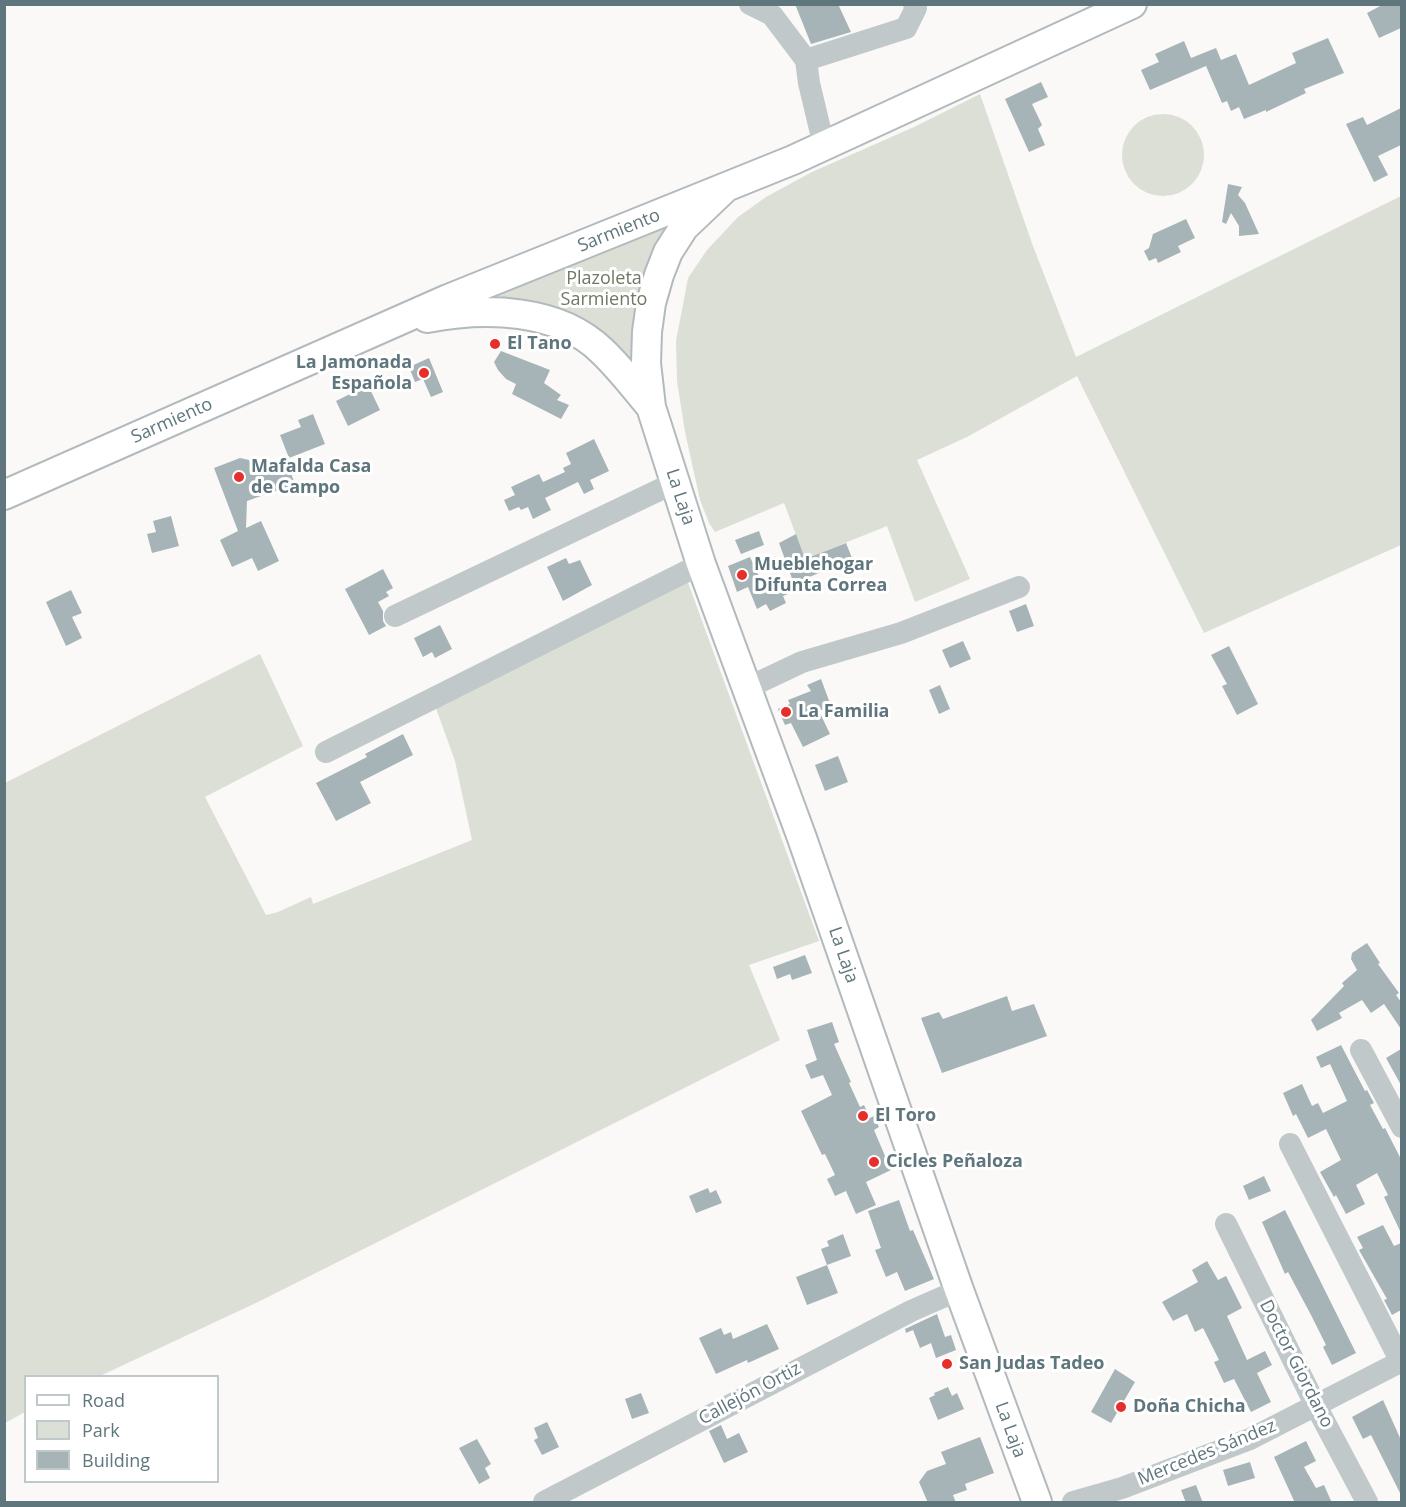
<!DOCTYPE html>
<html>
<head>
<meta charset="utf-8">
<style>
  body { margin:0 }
  #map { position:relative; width:1406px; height:1507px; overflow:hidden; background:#faf9f7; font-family:"Open Sans",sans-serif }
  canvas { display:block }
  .frame { position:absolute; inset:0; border:6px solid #5f767d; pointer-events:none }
  .legend { position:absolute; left:24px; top:1375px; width:195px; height:108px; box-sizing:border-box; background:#fff; border:2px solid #bfc8cb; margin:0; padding:8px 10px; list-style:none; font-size:18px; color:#5f767d }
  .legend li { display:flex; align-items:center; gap:12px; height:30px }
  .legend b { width:30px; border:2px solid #bfc8cb }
</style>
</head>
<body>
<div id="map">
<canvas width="1406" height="1507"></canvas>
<div class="frame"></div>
<ul class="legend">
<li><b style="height:8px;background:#fff"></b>Road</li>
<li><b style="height:16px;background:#dbdfd6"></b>Park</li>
<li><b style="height:16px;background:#a7b4b7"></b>Building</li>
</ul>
</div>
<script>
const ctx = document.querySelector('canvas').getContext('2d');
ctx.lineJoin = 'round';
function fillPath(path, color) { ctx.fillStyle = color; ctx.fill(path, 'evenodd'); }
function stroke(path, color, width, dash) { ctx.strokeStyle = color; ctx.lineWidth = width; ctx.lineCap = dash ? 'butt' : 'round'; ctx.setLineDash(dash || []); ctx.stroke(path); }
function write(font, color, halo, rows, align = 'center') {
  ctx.font = font + ' "Open Sans",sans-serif'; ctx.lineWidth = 6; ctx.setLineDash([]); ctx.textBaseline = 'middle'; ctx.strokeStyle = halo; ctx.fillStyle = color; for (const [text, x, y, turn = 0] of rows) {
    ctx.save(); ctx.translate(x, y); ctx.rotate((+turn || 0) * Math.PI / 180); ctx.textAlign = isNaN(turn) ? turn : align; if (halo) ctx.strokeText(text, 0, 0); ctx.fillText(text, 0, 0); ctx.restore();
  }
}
fillPath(new Path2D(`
  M980 94 1033 246 1076 357 1401 196V545L1204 633 1077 376 967 437 917 460 970 579 915 602 887 526 805 559 784 503 715 532 709 523 700 500 685 432 677 381 676 341 688 278 707 250 738 217 766 197 812 172 914 127Z
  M1122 155a41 41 0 1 1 82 0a41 41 0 1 1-82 0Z
  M688 208 640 380 601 337 467 306Z
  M682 566 819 941 749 965 780 1040 260 1301 100 1376H26L25 1412 5 1423V783L260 654 303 746 205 797 266 915 278 912 311 897 313 904 472 840 455 761 429 689Z`), '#dbdfd6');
fillPath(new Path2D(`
  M795 4H838L851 32 811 44Z
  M1384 4H1401V28L1379 38 1367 13Z
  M1328 38 1344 73 1304 89 1306 93 1266 112V110L1244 119 1239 107 1231 111 1227 101 1222 103 1206 66 1150 90 1141 70 1159 62 1155 54 1184 41 1191 58 1216 48 1221 60 1236 54 1249 85 1296 63 1292 53Z
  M1041 82 1048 97 1032 104 1042 125 1038 129 1045 145 1029 152 1005 99Z
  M1401 108V145L1378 156 1388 175 1374 182 1346 124 1363 117 1367 125Z
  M1228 184 1242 187 1238 195 1245 203 1259 234 1239 236V226L1231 213 1226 224 1222 222Z
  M1186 219 1195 238 1178 246 1181 252 1158 263 1156 258 1149 261 1144 251 1149 248 1153 234Z
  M501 351 550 370 544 383 561 395 557 400 569 405 561 419 512 394 516 384 506 379 498 370 494 362Z
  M429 358 443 392 431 397 423 379 415 382 409 367Z
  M368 385 380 410 348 426 336 401Z
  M313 414 325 444 289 458 280 435 301 427 298 420Z
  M594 439 609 471 590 480 594 489 584 494 578 482 545 498 551 510 533 519 528 507 521 510 519 507 509 511 504 500 515 495 511 487 539 474 543 482 565 472 563 468 571 464 566 453Z
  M240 458 249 460 256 475 287 463 295 484 247 501 246 528 261 521 279 561 258 571 252 558 232 567 220 540 238 531 214 468Z
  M171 516 179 546 152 553 147 534 156 532 153 521Z
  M759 531 764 545 741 554 735 540Z
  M796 534 805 559 846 543 852 558 794 584 779 543Z
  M750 557 761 581 766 578 770 587 784 583 788 594 783 596 786 603 770 611 766 604 757 609 748 587 737 592 728 566Z
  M566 558 569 564 580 560 592 585 563 601 547 567Z
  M383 569 393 588 386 592 389 596 378 602 383 611V621L386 626 369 635 345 589Z
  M71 590 82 613 72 617 82 638 66 646 46 602Z
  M1026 604 1034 626 1017 632 1009 611Z
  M440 625 452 649 435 658 432 652 423 657 414 638Z
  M963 641 971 659 950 668 942 650Z
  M1229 646 1258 704 1237 715 1222 686 1227 684 1211 655Z
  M821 679 831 706 819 711 830 734 803 747 791 723 785 725 778 709 790 704 788 700 811 691 807 685Z
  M940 685 950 709 939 714 929 690Z
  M403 734 413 755 360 782 371 803 336 821 316 783 367 757 365 754Z
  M838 756 848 782 825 791 815 765Z
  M1367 943 1380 963 1378 964 1399 993 1396 995 1401 1002V1029L1384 1004 1371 1013 1362 1000 1339 1013 1342 1018 1317 1031 1311 1020 1344 986 1342 983 1357 970 1351 959 1352 953Z
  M805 955 812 973 792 980 790 974 777 979 773 967Z
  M1007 996 1012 1011 1034 1004 1047 1036 942 1073 921 1018 939 1012 943 1019Z
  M832 1022 839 1042 834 1044 851 1082 849 1083 860 1107 864 1105 870 1118 874 1116 879 1127 874 1130 891 1170 866 1182 876 1205 856 1214 846 1191 835 1196 827 1179 835 1175 825 1154 822 1155 801 1111 832 1095 823 1075 811 1079 805 1065 817 1060 807 1030Z
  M1341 1045 1365 1091 1367 1090 1374 1103 1370 1105 1383 1129 1385 1128 1401 1159V1233L1384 1197 1388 1195 1377 1173 1356 1185 1365 1204 1346 1214 1336 1195 1334 1197 1320 1172 1341 1160 1326 1129 1308 1138 1296 1114 1293 1116 1283 1093 1302 1084 1312 1106 1318 1103 1323 1113 1347 1101 1330 1064 1321 1068 1316 1057Z
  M1401 1049V1085L1386 1058Z
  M1264 1176 1271 1191 1249 1200 1243 1186Z
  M708 1188 710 1193 716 1190 722 1203 696 1213 689 1196Z
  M899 1200 910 1231 913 1230 934 1279 905 1291 897 1272 886 1277 875 1250 881 1248 868 1211Z
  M1285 1210 1356 1353 1332 1365 1323 1347 1326 1345 1311 1315 1288 1272 1285 1274 1262 1222Z
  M1383 1225 1394 1246 1401 1243V1310L1392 1315 1384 1300 1387 1299 1359 1250 1363 1248 1357 1237Z
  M843 1234 851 1256 827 1265 821 1249 829 1246 827 1241Z
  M1207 1261 1218 1280 1226 1276 1242 1308 1227 1316 1247 1360 1265 1351 1272 1365 1257 1373 1271 1402 1251 1412 1234 1379 1224 1383 1214 1362 1219 1360 1203 1328 1195 1332 1187 1314 1173 1321 1162 1302 1198 1282 1192 1270Z
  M827 1265 838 1293 807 1305 796 1277Z
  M937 1314 945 1337 951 1335 956 1350 936 1358 931 1343 920 1348 913 1330 906 1333 905 1329Z
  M767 1324 779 1349 748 1363 747 1360 716 1374 699 1338 721 1328 724 1335 731 1332 733 1339Z
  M1115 1369 1135 1382 1111 1423 1091 1412Z
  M948 1387 952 1396 957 1393 964 1409 938 1420 929 1398 935 1395 934 1393Z
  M641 1393 649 1413 632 1419 625 1399Z
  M1383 1400 1401 1440V1495L1371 1435 1363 1439 1352 1417Z
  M547 1422 559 1447 542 1455 534 1440 538 1438 534 1428Z
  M721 1425 727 1439 739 1433 748 1452 724 1463 709 1431Z
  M980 1437 994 1473 965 1484 967 1490 953 1495 956 1503H928L919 1482 927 1471 946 1464 941 1452Z
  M477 1439 491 1464 485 1468 490 1478 479 1484 459 1448Z
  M1306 1441 1316 1461 1304 1467 1316 1488 1324 1485 1332 1503H1295L1274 1457Z
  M1250 1462 1255 1478 1228 1486 1223 1470Z
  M1196 1485 1203 1503H1186L1181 1490Z`), '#a7b4b7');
const major = new Path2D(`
  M724 189 684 227 668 252 659 275 651 303 647 332 646 363 651 407 701 564 802 838 959 1290 1037 1502
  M427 318C485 307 558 308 602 351 620 368 635 388 651 407
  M4 495 448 299 793 160 1132 4`);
stroke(major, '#b2babd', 32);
stroke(new Path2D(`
  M750 4 772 15 806 60 809 83 824 146
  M806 60 906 28 916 8 914 4
  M395 616 676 482
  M747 688 802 662 901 633 1019 587
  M326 752 701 564
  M1361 1050 1402 1127
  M1290 1144 1402 1364
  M1226 1224 1316 1406 1367 1502
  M544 1502 911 1311 959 1290
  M1073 1502 1122 1488 1250 1439 1402 1361`), '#c1c8ca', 22);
stroke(major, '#fff', 28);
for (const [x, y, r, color] of [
  [495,344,6,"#e72e2a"],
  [424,373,6,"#e72e2a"],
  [239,477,6,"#e72e2a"],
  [742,575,6,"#e72e2a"],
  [786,712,6,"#e72e2a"],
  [863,1116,6,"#e72e2a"],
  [874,1162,6,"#e72e2a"],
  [947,1364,6,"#e72e2a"],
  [1121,1407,6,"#e72e2a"]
]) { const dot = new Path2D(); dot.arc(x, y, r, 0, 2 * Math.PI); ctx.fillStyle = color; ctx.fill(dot); stroke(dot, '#fff', 2); }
write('18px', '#5f767d', '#fff', [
  ["Sarmiento",619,231,-22],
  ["Sarmiento",172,421,-24],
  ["La Laja",680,497,72],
  ["La Laja",843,955,71],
  ["Doctor Giordano",1296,1364,63],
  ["Callejón Ortiz",750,1394,-28],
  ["La Laja",1010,1430,70],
  ["Mercedes Sández",1207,1453,-22]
]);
write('18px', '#6c7a63', '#fff', [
  ["Plazoleta",604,279],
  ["Sarmiento",604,300]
]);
write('bold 18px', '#5f767d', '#fff', [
  ["El Tano",507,344],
  ["La Jamonada",412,363,"right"],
  ["Española",412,384,"right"],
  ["Mafalda Casa",251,467],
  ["de Campo",251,488],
  ["Mueblehogar",754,565],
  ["Difunta Correa",754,586],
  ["La Familia",798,712],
  ["El Toro",875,1116],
  ["Cicles Peñaloza",886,1162],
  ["San Judas Tadeo",959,1364],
  ["Doña Chicha",1133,1407]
], 'left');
</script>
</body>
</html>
